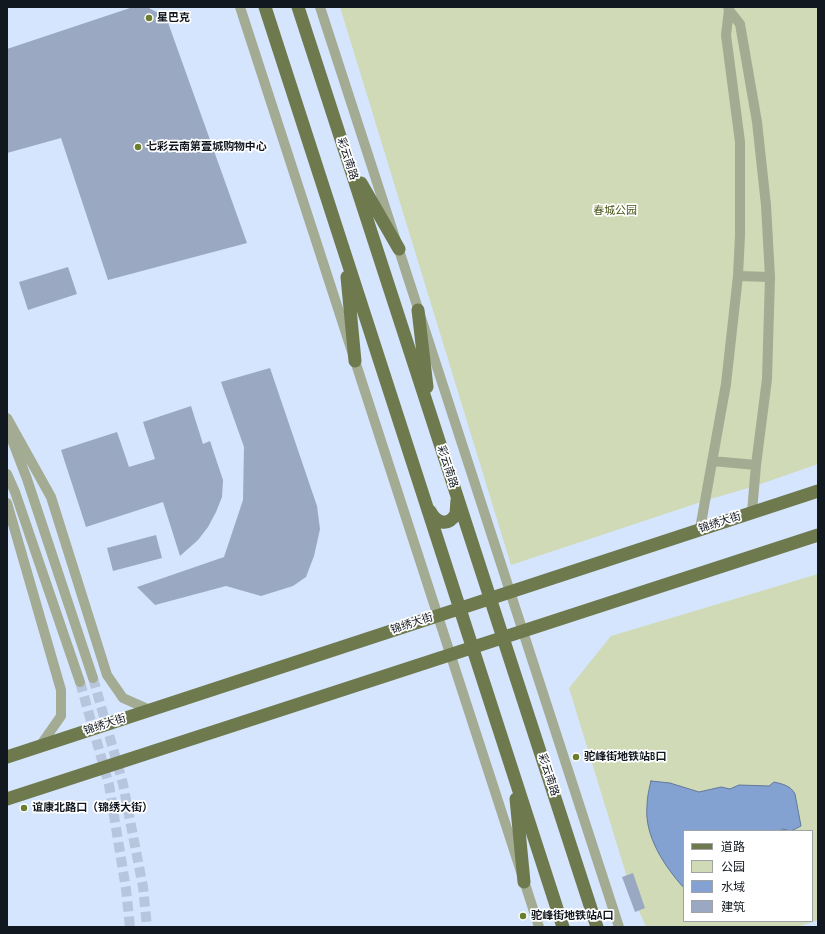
<!DOCTYPE html>
<html>
<head>
<meta charset="utf-8">
<style>
  body { margin:0 }
  #map { position:relative; width:825px; height:934px; overflow:hidden; background:#d5e5fe; font-family:"Sofia Sans Condensed","Noto Sans SC",sans-serif }
  canvas { display:block }
  .frame { position:absolute; inset:0; border:8px solid #121820; pointer-events:none }
  .legend { position:absolute; left:683px; top:830px; width:130px; height:92px; box-sizing:border-box; background:#fff; border:1px solid #a0a3a6; margin:0; padding:5px 7px; list-style:none; font-size:12px; color:#121820 }
  .legend li { display:flex; align-items:center; gap:8px; height:20px }
  .legend b { width:20px; border:1px solid #a0a3a6 }
</style>
</head>
<body>
<div id="map">
<canvas width="825" height="934"></canvas>
<div class="frame"></div>
<ul class="legend">
<li><b style="height:5px;background:#6e7a4e"></b>道路</li>
<li><b style="height:11px;background:#d0dab7"></b>公园</li>
<li><b style="height:11px;background:#83a1d1"></b>水域</li>
<li><b style="height:11px;background:#9aa9c1"></b>建筑</li>
</ul>
</div>
<script>
const ctx = document.querySelector('canvas').getContext('2d');
ctx.lineJoin = 'round';
function fillPath(path, color) { ctx.fillStyle = color; ctx.fill(path, 'evenodd'); }
function stroke(path, color, width, dash) { ctx.strokeStyle = color; ctx.lineWidth = width; ctx.lineCap = dash ? 'butt' : 'round'; ctx.setLineDash(dash || []); ctx.stroke(path); }
function write(font, color, halo, rows, align = 'center') {
  ctx.font = font + ' "Sofia Sans Condensed","Noto Sans SC",sans-serif'; ctx.lineWidth = 3.5; ctx.setLineDash([]); ctx.textBaseline = 'middle'; ctx.strokeStyle = halo; ctx.fillStyle = color; for (const [text, x, y, turn = 0] of rows) {
    ctx.save(); ctx.translate(x, y); ctx.rotate((+turn || 0) * Math.PI / 180); ctx.textAlign = isNaN(turn) ? turn : align; if (halo) ctx.strokeText(text, 0, 0); ctx.fillText(text, 0, 0); ctx.restore();
  }
}
fillPath(new Path2D(`
  M340 7H818V464L755 486 704 501 511 565Z
  M818 574V920L797 927H646L633 897 569 688 611 636ZM684 831H812V921H684Z`), '#d0dab7');
const water = new Path2D(`
  M651 781 670 783 699 792 721 787 730 789 739 785 769 786 774 782C783 784 791 786 795 794L801 826 791 831 782 829 780 831H684V888C665 867 644 836 647 806 647 798 649 789 651 781Z`);
fillPath(water, '#83a1d1');
stroke(water, '#61789c', 1);
fillPath(new Path2D(`
  M133 7H147L166 17 247 243 108 280 61 138 7 153V49Z
  M68 267 77 294 28 310 19 282Z
  M270 368 317 506 320 529 314 556 306 577 293 586 261 596 226 586 155 605 137 587 224 557 243 500 244 447 221 382Z
  M191 406 203 444 210 441 223 480 222 497 216 512 208 527 198 540 180 556 163 502 86 527 61 450 117 432 129 467 155 459 143 422Z
  M156 535 162 558 113 571 107 548Z
  M633 873 645 908 635 912 622 877Z`), '#9aa9c1');
stroke(new Path2D(`
  M93 678 123 784 143 887 147 927
  M80 682 109 785 126 889 130 927`), '#b8c6dd', 10, [10, 5]);
stroke(new Path2D(`
  M240 7 539 927
  M320 7 619 927
  M729 10 740 24 757 122 766 205 770 277 767 379 756 465 752 512
  M738 276 770 277
  M7 418 51 497 107 675 123 698 150 710
  M9 432 27 479 93 678
  M712 461 756 465
  M7 474 15 492 80 682
  M7 503 61 690V716L40 746
  M700 529 726 384 738 276 740 235V142L726 35 729 10 728 7`), '#a3ab92', 10);
stroke(new Path2D(`
  M265 7 563 927
  M298 7 597 927
  M361 183 399 249
  M347 277 355 361
  M418 310 427 387
  M430 511C436 522 447 528 456 514L457 500
  M7 757 818 491
  M7 799 818 535
  M516 799 524 882`), '#6e7a4e', 13);
for (const [x, y, r, color] of [
  [149,18,4,"#6b7e2d"],
  [138,147,4,"#6b7e2d"],
  [576,757,4,"#6b7e2d"],
  [24,808,4,"#6b7e2d"],
  [523,916,4,"#6b7e2d"]
]) { const dot = new Path2D(); dot.arc(x, y, r, 0, 2 * Math.PI); ctx.fillStyle = color; ctx.fill(dot); stroke(dot, '#fff', 1.5); }
write('bold 11px', '#121820', '#fff', [
  ["星巴克",157,18],
  ["七彩云南第壹城购物中心",146,147],
  ["驼峰街地铁站B口",584,757],
  ["谊康北路口（锦绣大街）",32,808],
  ["驼峰街地铁站A口",531,916]
], 'left');
write('11px', '#121820', '#fff', [
  ["彩云南路",347,159,72],
  ["彩云南路",447,467,72],
  ["锦绣大街",720,523,-18],
  ["锦绣大街",412,624,-18],
  ["锦绣大街",105,725,-18],
  ["彩云南路",548,775,72]
]);
write('11px', '#475416', '#fff', [
  ["春城公园",615,211]
]);
</script>
</body>
</html>
